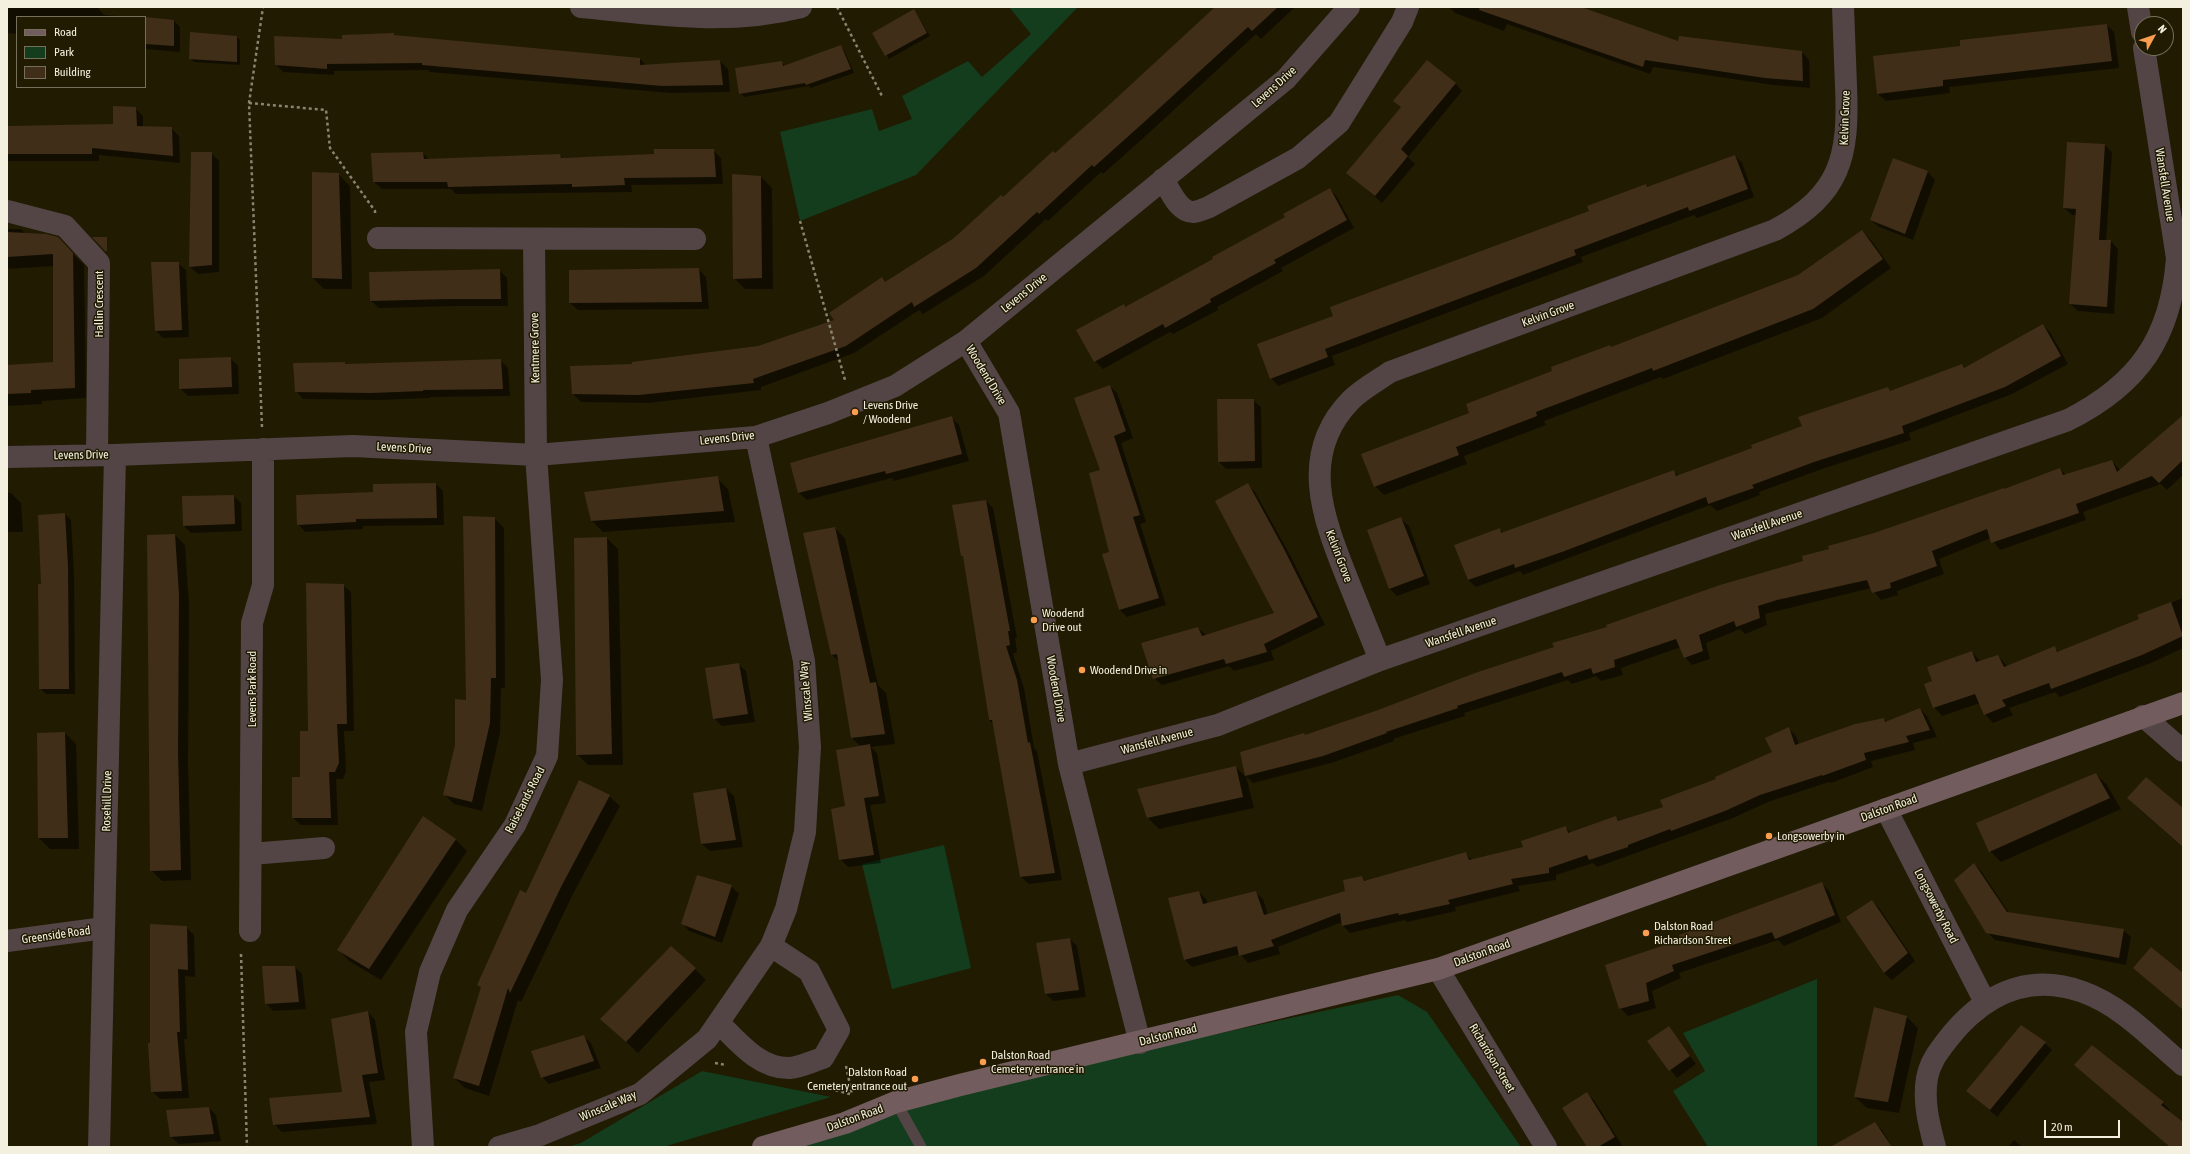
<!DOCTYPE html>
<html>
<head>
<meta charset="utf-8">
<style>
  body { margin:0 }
  #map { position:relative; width:2190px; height:1154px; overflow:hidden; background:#211b02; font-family:"Asap Condensed",sans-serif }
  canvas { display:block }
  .frame { position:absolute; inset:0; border:8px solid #f3f0e0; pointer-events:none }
  .legend { position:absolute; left:16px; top:16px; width:130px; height:72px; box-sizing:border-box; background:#211b02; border:1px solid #75705b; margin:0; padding:5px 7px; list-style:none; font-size:12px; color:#f3f0e0 }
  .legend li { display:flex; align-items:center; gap:8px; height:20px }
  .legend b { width:20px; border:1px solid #75705b }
  .north { position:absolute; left:2134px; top:16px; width:40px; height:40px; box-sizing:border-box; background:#211b02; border:1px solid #75705b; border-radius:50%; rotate:50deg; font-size:11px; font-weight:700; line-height:16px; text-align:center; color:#f3f0e0 }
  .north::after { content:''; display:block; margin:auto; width:14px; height:18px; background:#fb9e50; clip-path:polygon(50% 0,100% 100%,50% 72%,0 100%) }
  .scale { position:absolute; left:2044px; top:1120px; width:76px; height:18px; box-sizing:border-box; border:2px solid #f3f0e0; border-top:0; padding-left:5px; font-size:12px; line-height:14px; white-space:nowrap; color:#f3f0e0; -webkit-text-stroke:3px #211b02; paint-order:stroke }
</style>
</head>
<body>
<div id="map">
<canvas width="2190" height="1154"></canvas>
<div class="frame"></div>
<ul class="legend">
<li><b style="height:5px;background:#725c5e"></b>Road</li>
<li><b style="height:11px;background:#133d1c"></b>Park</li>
<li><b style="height:11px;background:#402e18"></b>Building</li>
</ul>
<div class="north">N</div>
<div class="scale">20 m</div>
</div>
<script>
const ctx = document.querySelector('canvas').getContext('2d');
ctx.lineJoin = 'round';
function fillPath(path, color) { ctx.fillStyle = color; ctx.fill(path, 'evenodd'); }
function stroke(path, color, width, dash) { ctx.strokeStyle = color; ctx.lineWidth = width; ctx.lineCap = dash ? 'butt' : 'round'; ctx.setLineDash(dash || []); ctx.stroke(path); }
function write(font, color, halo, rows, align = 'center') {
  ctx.font = font + ' "Asap Condensed",sans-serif'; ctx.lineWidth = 3; ctx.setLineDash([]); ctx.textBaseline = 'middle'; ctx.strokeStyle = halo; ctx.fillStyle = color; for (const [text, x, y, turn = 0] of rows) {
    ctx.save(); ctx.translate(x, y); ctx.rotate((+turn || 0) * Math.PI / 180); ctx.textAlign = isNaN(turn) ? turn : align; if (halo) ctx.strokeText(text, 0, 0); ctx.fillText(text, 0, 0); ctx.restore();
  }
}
fillPath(new Path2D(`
  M1009 7H1078L916 175 800 221 780 132 872 109 879 131 912 119 902 96 968 61 982 77 1031 34Z
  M944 845 971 968 892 989 862 864Z
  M1817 979V1147H1708L1673 1091 1705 1071 1683 1033Z
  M1398 995 1427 1012 1521 1147H763L959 1089Z
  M702 1071 831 1097 663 1147H567L581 1143Z`), '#133d1c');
fillPath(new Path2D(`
  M7 7 98 8 104 15 132 17H17V34L7 33Z
  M1226 7H1295L1261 39 1256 34 1150 132 1103 174 1101 172 1048 221 1046 219 984 276 923 314 919 310 854 353 761 387V390L648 403 581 402 573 394 634 365 758 347 836 321 886 283 954 239Z
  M1449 7H1579L1679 42 1802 52 1809 60 1810 88 1773 85 1653 67 1650 74 1507 24 1504 31 1455 13Z
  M914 10 930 36 889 59 873 33Z
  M145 18 174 21 180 27V52L145 49Z
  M2107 25 2114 32 2119 68 1949 87 1950 93 1886 101 1878 94 1962 47Z
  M394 34 396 36 640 59 646 65 720 61 728 69 730 92 670 93 430 72 428 70 334 71V75L283 72 276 65Z
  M237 37 240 40V65L194 62 190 58Z
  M841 46 844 50 854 73 810 88 809 86 744 97 740 93 781 62 785 66Z
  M1455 83 1462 91 1408 157 1415 164 1382 203 1348 173 1402 108Z
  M135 108 143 116V127L171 128 179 136 180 163 99 155V161H7V127L114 125Z
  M2105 145 2112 153 2106 241H2111L2118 249 2114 314 2078 311 2070 304 2076 215H2072L2064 208Z
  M713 150 721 158 723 184 631 185 632 192 456 194 451 189H382L374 182 423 153 429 160 560 156 563 158 655 155Z
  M211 153 219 161V272L198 274 190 267Z
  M1735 156 1742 163 1754 197 1697 218 1694 215 1581 257 1583 262 1332 356 1335 365 1278 386 1271 378 1334 317 1590 211 1646 185 1649 188Z
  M1928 172 1935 180 1913 240 1879 227 1871 220Z
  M338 174 350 186 352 289H324L313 278Z
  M761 177 772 188 773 289H745L734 278Z
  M1330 189 1337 197 1354 228 1281 268 1283 271 1217 307 1218 310 1173 334 1170 332 1103 369 1095 361 1078 331 1126 308 1215 260Z
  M7 229H21L26 234 69 250 84 265 86 398 42 401V404L7 406V366L54 363V266L7 269Z
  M1862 231 1871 240 1891 268 1822 318 1663 379 1661 377 1544 421 1546 425 1464 456 1467 464 1384 495 1375 486 1470 414 1554 372 1799 276Z
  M178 263 186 270 189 337 163 338 156 331Z
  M698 269 706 277 709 309 578 310 570 303Z
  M499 270 507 278 508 306H457L379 308 371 301 370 273Z
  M2043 325 2050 332 2068 364 2012 394 1909 433 1911 440 1822 469 1759 492 1760 495 1717 511 1710 505 1523 575 1520 571 1476 587 1468 580 1456 546 1500 530 1503 533 1673 471 1679 476 1753 449 1888 388 1891 392 1962 365 1965 369Z
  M230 358 238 366 239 394 188 396 180 388Z
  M500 360 508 368 510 396 430 397V398L379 400 303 399 296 391 345 363 347 365Z
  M1110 386 1117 393 1133 438 1121 443 1146 522 1140 524 1166 605 1127 617 1120 610 1103 555 1111 553 1101 470Z
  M1253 400 1261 407 1262 468 1226 469 1219 462Z
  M952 418 959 425 969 461 894 481 892 478 807 500 799 493 791 464Z
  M2183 418V475L2167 490 2161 484 2083 512 2086 520 2000 550 1991 538 1939 559 1944 574 1897 591 1898 595 1881 600 1871 588 1765 614 1767 625 1745 634 1740 629 1706 643 1710 659 1692 665 1685 657 1681 647 1621 668 1623 675 1601 681 1596 676 1572 684 1568 680 1464 713 1465 716 1393 739 1394 741 1331 763 1253 783 1246 776 1254 808 1159 829 1148 818 1236 767 1246 777 1241 752 1306 736 1608 628 1804 562 1830 549 2005 490 2060 469 2066 475 2112 461 2120 470Z
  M717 478 728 489 735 522 603 532 592 521Z
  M436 484 443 491 444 525 363 526V529L305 532 298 524 374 493V485Z
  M1247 484 1255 492 1290 555 1325 625 1271 651 1274 660 1234 671 1229 666 1162 685 1154 678 1198 628 1206 635 1276 614Z
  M7 493H11L21 503 23 532H7Z
  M234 496 241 503 242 531 191 533 184 526Z
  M986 501 993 508 1017 638H1015L1017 652 1013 654 1024 688 1034 748 1037 751 1062 880 1029 884 1021 877 994 725 989 720 964 558 962 555Z
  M65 514 71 520 74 573 75 694H46L40 688 42 585 39 516Z
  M494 518 504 528 505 688H501L500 733 482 811 454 804 444 794 467 701Z
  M1401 519 1409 526 1430 584 1397 596 1390 589Z
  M835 528 845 538 878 685 886 693 895 744 871 747 877 753 886 803 870 805 881 863 848 867 840 859 846 807 861 747 852 738 840 662 832 655Z
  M175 535 185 545 189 606 188 764 191 880 162 881 151 870Z
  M607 538 618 549 623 765H588L577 754 575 539Z
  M343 585 351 592 354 731H344L346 771 343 779H336L338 825H301L293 818Z
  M2183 598V648L2151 663 2060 697 2055 692 2009 708 2013 715 1993 723 1985 714 1980 703 1942 716 1934 707 1933 681 1972 652 1980 661 1998 656 2007 666 2055 648 2059 652 2140 619 2139 616Z
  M738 664 746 671 755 722 722 726 714 718Z
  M1920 709 1927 716 1937 737 1913 743 1915 750 1871 761 1873 767 1831 783 1829 782 1768 802 1733 818 1597 867 1593 863 1556 875V880L1518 886 1520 891 1455 907 1456 911 1407 922 1405 920 1350 933 1343 926 1342 922 1278 947 1280 954 1248 963 1240 954 1192 967 1185 960 1199 892 1206 899 1208 904 1255 892 1263 899 1268 915 1347 892 1362 877 1366 881 1466 854 1472 860 1524 848 1565 827 1571 833 1616 817 1620 821 1664 807 1773 753 1789 729 1796 736 1799 745 1884 719 1887 722Z
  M65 733 76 744 79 849H50L39 838 38 734Z
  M2096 774 2107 785 2121 809 2001 862 1990 851Z
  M726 789 734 796 743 847 710 851 702 844Z
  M609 796 620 806 572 896 521 1002 518 1000 489 1096 465 1088 454 1078 482 988 479 985Z
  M2128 798 2183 809V847L2139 809Z
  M456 840 467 851 381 980 349 961 338 949Z
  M1974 864 1981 871 2009 913 2123 930 2131 937 2126 965 1995 940 1987 932Z
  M1821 883 1829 891 1841 922 1784 946 1778 940 1679 973 1681 978 1652 991 1656 1008 1628 1016 1620 1008 1681 940Z
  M731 886 739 894 722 943 689 931 682 923Z
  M1872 901 1879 908 1915 961 1892 980 1884 973 1848 917Z
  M186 927 194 935 195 977 185 976 187 1039H184L189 1098 160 1099 152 1091 151 1044Z
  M1070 939 1077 946 1086 997 1053 1001 1046 994Z
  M295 967 302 974 306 1009 273 1011 266 1003Z
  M695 969 706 980 638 1053 613 1030Z
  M368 1012 375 1020 385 1080 369 1082 377 1124 282 1132 274 1124 343 1092Z
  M1907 1017 1918 1028 1899 1113 1867 1108 1855 1097Z
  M1669 1028 1696 1064 1677 1078 1648 1042Z
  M583 1036 591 1043 601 1068 549 1084 542 1077Z
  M2045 1043 2052 1050 1997 1117 1968 1091Z
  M2083 1072 2163 1103 2170 1110 2168 1112 2183 1124V1147H2171Z
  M1586 1093 1594 1100 1623 1147H1588Z
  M209 1108 216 1115 221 1141 179 1144 171 1137 167 1111Z
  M1874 1123 1882 1130 1892 1147H1854Z
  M2014 1140 2022 1147H2008Z`), '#0007');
fillPath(new Path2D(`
  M1215 7H1278L1252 31 1248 27 1142 124 1094 167 1092 165 1039 214 1037 212 976 268 914 307 912 302 846 346 753 379 754 383 639 395 572 394 570 366 632 364V362L758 346 834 320 829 313 882 277 885 282 954 238 1001 195 1003 197 1053 151 1055 153 1109 105Z
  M1480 7H1581L1678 41 1679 36 1802 51 1803 81 1765 78 1645 60 1643 67 1479 10Z
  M914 9 927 33 885 56 872 33Z
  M145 17 174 20V46L145 44Z
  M2107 24 2112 61 1943 80V86L1877 94 1873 56 1960 46V40Z
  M190 32 237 36V62L189 59Z
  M394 33V35L640 58V65L720 60 723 85 662 86 422 65V63L327 64V69L275 65 274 36 342 39V35Z
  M841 45 851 69 806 85 805 83 739 94 735 68 782 61 783 66Z
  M1427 60 1456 83 1401 149 1408 156 1375 196 1346 173 1401 107 1393 101Z
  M113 106 136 107 137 126 172 127 173 156 92 148V154H7V126L113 124Z
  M2067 142 2105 144 2099 240H2111L2107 307 2069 304 2076 209 2063 208Z
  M654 149H714L716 177 624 178 625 185 572 187V184L448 187 447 182H373L371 153 423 152 424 159 560 154 561 158 654 154Z
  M191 152H212V265L189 267Z
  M1735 155 1748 189 1689 211 1688 207 1574 250 1576 255 1325 349 1328 357 1270 379 1257 344 1333 316 1330 307 1589 211 1587 206 1646 184 1647 187Z
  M1893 158 1928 171 1905 234 1870 220Z
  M312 172 339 173 342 279 312 278Z
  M732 174 761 176 762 278 733 279Z
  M1330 188 1347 220 1274 260 1276 263 1210 299 1211 302 1165 328 1163 324 1094 362 1076 330 1124 304 1125 307 1213 259 1212 257 1285 217 1283 214Z
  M1862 230 1883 259 1813 309 1653 371 1652 368 1536 412 1537 416 1456 447 1459 455 1374 487 1361 454 1469 413 1466 404 1552 371 1551 367 1610 345 1611 347 1798 275Z
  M7 232 46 234 58 237 73 253 75 388 31 390V393L7 394V365L53 362V254L7 257Z
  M92 237H107V251H105Z
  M151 262H179L182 330 155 331Z
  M699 268 702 302 569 303V270Z
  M500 269 501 299H449L370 301 369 272Z
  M2043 324 2061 356 2005 387 1902 426 1904 433 1814 462 1752 485 1754 488 1708 504 1706 497 1562 552 1515 568 1514 564 1468 580 1454 545 1500 528 1501 533 1674 470 1676 476 1752 448 1751 445 1802 426 1798 417 1888 387 1890 391 1962 364 1964 368Z
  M231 357 232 387 179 389V359Z
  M501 359 503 389 423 390V391L371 393 295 392 293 363 345 362V364Z
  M1110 385 1126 431 1114 436 1140 515 1133 517 1159 598 1119 610 1102 554 1109 552 1089 473 1100 470 1074 398Z
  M1217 399H1254L1255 461 1218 462Z
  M2183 415V460L2159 483 2152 476 2076 504 2079 513 1991 543 1987 529 1932 551 1937 566 1890 583 1891 588 1872 593 1867 580 1777 600 1758 606 1760 618 1736 627 1734 621 1699 635 1703 651 1684 658 1676 639 1614 660 1615 667 1593 674 1591 668 1564 677 1562 672 1457 706 1458 708 1386 732 1387 733 1323 756 1245 776 1240 752 1304 733 1305 735 1378 710 1475 673 1554 647 1552 643 1607 627 1606 625 1720 585 1803 561 1802 556 1829 549 1828 546 1874 533 2004 488V489L2060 468 2063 475 2112 460 2117 472Z
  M952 416 962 454 886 474 885 471 798 493 790 463Z
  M718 476 724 511 591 521 584 492Z
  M436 483 437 518 356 519V522L297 525 296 495 373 492V484Z
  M1248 483 1283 547 1318 617 1264 644 1267 652 1226 664 1224 659 1153 679 1141 643 1198 627 1202 636 1274 613 1215 501Z
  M234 495 235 524 183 526 182 496Z
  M986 500 1010 631H1008L1010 645 1006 646 1017 680 1028 743 1030 742 1055 873 1020 877 992 720H989L963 556H961L952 505Z
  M65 513 68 566 69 689H39L38 584H41L38 515Z
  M463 516 495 517 496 678H491L490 723 472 802 443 795 455 745V699L466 700Z
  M1401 517 1424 576 1389 589 1367 530Z
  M835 527 870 683 876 682 885 734 851 738 837 654 831 655 803 533Z
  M175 534 179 595 178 753 181 870 150 871 147 535Z
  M607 537 612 754 576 755 574 538Z
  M306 583 344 584 347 724H337L339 763 335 772H329L331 818H292V777H300V731H308Z
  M2171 602 2183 636 2142 655 2051 689 2049 683 2002 700 2006 706 1984 715 1975 694 1933 708 1924 684 1932 681 1927 667 1972 651 1976 662 1998 655 2004 667 2055 646 2057 652 2139 619 2137 615Z
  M739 663 748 714 713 719 705 668Z
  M1920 708 1930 730 1906 736 1909 742 1864 753 1866 760 1822 776V775L1760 795 1725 811 1671 831 1670 829 1628 845V847L1589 860 1587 855 1549 868V873L1511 879 1513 884 1448 900 1450 904 1399 915 1398 913 1342 926 1340 913 1271 940 1274 946 1239 956 1237 946 1184 960 1168 898 1199 891 1203 904 1256 891 1264 915 1345 891 1343 880 1362 876 1364 881 1466 852 1469 860 1523 847 1521 841 1566 826 1568 833 1616 816 1618 821 1663 807 1660 800 1716 779 1715 777 1772 752 1765 738 1789 727 1795 745 1855 724 1884 718 1885 722Z
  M65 732 68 838H38L37 733Z
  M870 744 879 796 864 798 874 855 839 860 831 809 845 806 836 750Z
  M1236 766 1243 797 1147 818 1137 789Z
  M2096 773 2110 798 1989 852 1976 823Z
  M2146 777 2183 808V847L2127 798Z
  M579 780 610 795 562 885 510 993 508 988 479 1086 453 1078 481 987 477 985 520 890 526 893Z
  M726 788 736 840 701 844 693 793Z
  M423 816 456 839 369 969 337 950Z
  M1974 863 2007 912 2124 929 2119 958 1986 933 1954 880Z
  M697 875 732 885 715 937 681 924Z
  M1822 882 1835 915 1775 939 1772 932 1672 965 1674 971 1646 983 1649 1001 1619 1009 1605 965 1680 940 1679 935Z
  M1872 900 1908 953 1884 973 1846 917Z
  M150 924 187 926 188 970 178 969 180 1032H177L182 1091 151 1092 148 1043H150Z
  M1070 938 1079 990 1045 994 1036 943Z
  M671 946 696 968 626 1042 600 1019Z
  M2151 947 2183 973V1010L2133 968Z
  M262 966H295L299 1002 265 1004Z
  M1874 1007 1907 1016 1888 1102 1854 1097Z
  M368 1011 378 1073 362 1075 370 1117 273 1125 269 1098 342 1092 331 1019Z
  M2021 1025 2046 1042 1990 1110 1966 1091Z
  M1669 1026 1690 1056 1669 1071 1647 1041Z
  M584 1035 594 1061 541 1078 531 1051Z
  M2092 1045 2164 1102 2161 1105 2183 1122V1147H2170L2074 1065Z
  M1587 1092 1615 1137 1598 1147H1587L1562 1108Z
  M209 1107 214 1134 170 1137 166 1110Z
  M1875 1122 1892 1147H1830Z`), '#402e18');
stroke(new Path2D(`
  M837 7 883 98
  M249 103 326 110 330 148 375 211V215
  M800 221 845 380
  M262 427 249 103 263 7
  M241 954 247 1147
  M715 1063 726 1065
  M846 1066 852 1094
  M818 1086 850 1094`), '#88846f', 2.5, [3, 3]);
stroke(new Path2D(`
  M896 1102 921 1147`), '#534546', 11);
stroke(new Path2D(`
  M581 7C656 14 727 26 801 7
  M2138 7 2142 32
  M1163 179C1170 190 1178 212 1193 212 1198 212 1204 209 1209 207L1298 158 1339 123 1402 22 1408 7
  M7 211 65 226 99 263 97 455
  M378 238 695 239
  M966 341 1009 413 1069 764 1140 1043
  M7 457 115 455 353 446 536 455 756 437 828 413 895 386 966 341 1286 79 1349 7
  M1380 660C1369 633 1358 606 1347 578 1323 518 1298 454 1351 400 1362 389 1377 381 1390 372L1775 230C1841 194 1849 157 1846 86 1845 60 1844 33 1843 7
  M2143 716 2183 751
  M1069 764 1218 725 1380 660 2068 420C2139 384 2171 338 2177 258L2144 48
  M1886 809 1985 1002
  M251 854 324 848
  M250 931 252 623 263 585V449
  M7 941 104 928
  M1438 969 1546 1147
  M719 1023C739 1043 760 1069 790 1068 801 1067 813 1061 823 1058L839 1030 809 971 771 946
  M99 1147 115 455
  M423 1147 416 1032 430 972 457 910 515 825 547 756 552 680 536 455 534 240
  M499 1147 540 1135 640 1094 707 1039 771 946 786 909 805 832 810 747 804 661 756 437
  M1935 1147C1929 1124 1923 1102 1927 1078 1930 1062 1938 1052 1948 1039 1983 995 2027 972 2083 992 2122 1006 2152 1039 2183 1065`), '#534546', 22);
stroke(new Path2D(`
  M763 1147 845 1123 896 1102 960 1085 1438 969 2183 703`), '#725c5e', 22);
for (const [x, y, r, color] of [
  [855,412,4,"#fb9e50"],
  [1034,620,4,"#fb9e50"],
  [1082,670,4,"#fb9e50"],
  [1769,836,4,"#fb9e50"],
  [1646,933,4,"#fb9e50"],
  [983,1062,4,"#fb9e50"],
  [915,1079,4,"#fb9e50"]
]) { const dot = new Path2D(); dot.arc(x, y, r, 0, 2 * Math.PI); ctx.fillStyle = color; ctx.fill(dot); stroke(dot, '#211b02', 1.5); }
write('12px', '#f3f0e0', '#211b02', [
  ["Levens Drive",1274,87,-42],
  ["Kelvin Grove",1845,118,-88],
  ["Wansfell Avenue",2165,185,81],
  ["Levens Drive",1024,293,-39],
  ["Hallin Crescent",99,304,-90],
  ["Kelvin Grove",1548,314,-20],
  ["Kentmere Grove",535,348,-91],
  ["Woodend Drive",986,375,59],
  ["Levens Drive",727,438,-6],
  ["Levens Drive",404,448,3],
  ["Levens Drive",81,455,-1],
  ["Wansfell Avenue",1767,525,-19],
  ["Kelvin Grove",1339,556,69],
  ["Wansfell Avenue",1461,632,-19],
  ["Levens Park Road",252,689,-90],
  ["Woodend Drive",1056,689,80],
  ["Winscale Way",806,691,-95],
  ["Wansfell Avenue",1157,741,-15],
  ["Raiselands Road",525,800,-63],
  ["Rosehill Drive",107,801,-89],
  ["Dalston Road",1889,808,-20],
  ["Longsowerby Road",1936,906,63],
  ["Greenside Road",56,935,-8],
  ["Dalston Road",1482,953,-20],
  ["Dalston Road",1168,1035,-14],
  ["Richardson Street",1492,1058,59],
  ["Winscale Way",608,1106,-23],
  ["Dalston Road",855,1118,-20]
]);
write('12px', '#f3f0e0', '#211b02', [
  ["Levens Drive",863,405],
  ["/ Woodend",863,419],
  ["Woodend",1042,613],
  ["Drive out",1042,627],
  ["Woodend Drive in",1090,670],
  ["Longsowerby in",1777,836],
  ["Dalston Road",1654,926],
  ["Richardson Street",1654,940],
  ["Dalston Road",991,1055],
  ["Cemetery entrance in",991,1069],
  ["Dalston Road",907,1072,"right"],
  ["Cemetery entrance out",907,1086,"right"]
], 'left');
</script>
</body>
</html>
